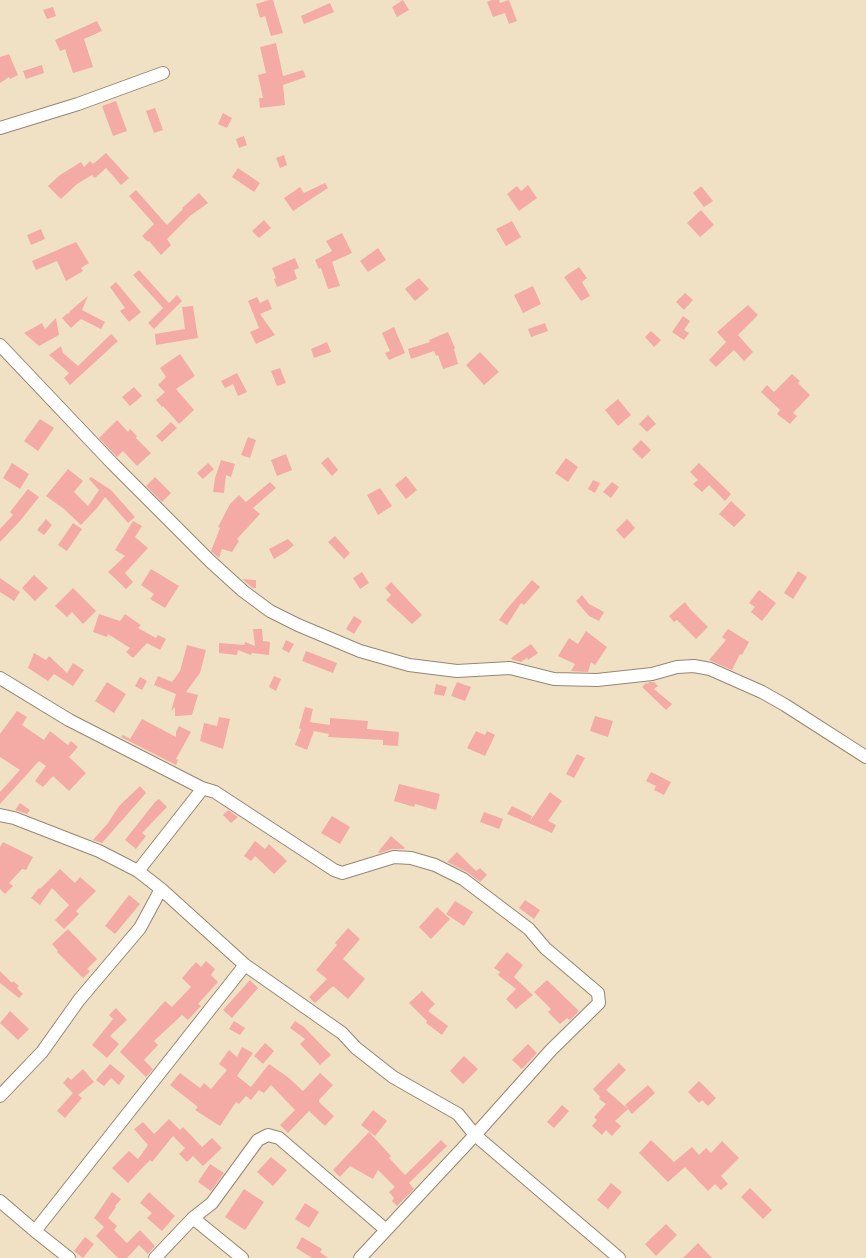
<!DOCTYPE html>
<html>
<head>
<meta charset="utf-8">
<style>
  body { margin:0 }
  canvas { display:block; background:#f0e1c4 }
</style>
</head>
<body>
<canvas width="866" height="1258"></canvas>
<script>
const ctx = document.querySelector('canvas').getContext('2d');
ctx.lineJoin = 'round';
function fillPath(path, color) { ctx.fillStyle = color; ctx.fill(path, 'evenodd'); }
function stroke(path, color, width, dash) { ctx.strokeStyle = color; ctx.lineWidth = width; ctx.lineCap = dash ? 'butt' : 'round'; ctx.setLineDash(dash || []); ctx.stroke(path); }
fillPath(new Path2D(`
  M270 0H273L283 33 271 36 265 16 260 18 256 4Z
  M403 0 409 10 397 17 392 7Z
  M492 0H499L500 3 509 0 517 21 509 24 505 13 493 17 487 2Z
  M330 3 334 12 304 24 301 16Z
  M53 7 56 16 47 19 43 10Z
  M97 21 102 31 84 39 93 67 73 73 65 49 60 51 55 40Z
  M276 43 283 76 303 70 306 77 283 85 285 105 260 108 259 98H263L258 75 266 73 260 47Z
  M9 54 18 75 10 79 9 77 0 83V57Z
  M42 65 44 73 26 79 23 71Z
  M116 101 127 131 113 136 102 106Z
  M155 108 163 130 154 133 146 111Z
  M223 113 232 118 227 128 218 124Z
  M244 136 247 145 239 148 236 139Z
  M106 153 129 178 121 185 106 168 95 178 92 175 77 184 61 199 48 186 60 175 81 162 84 167 90 161 93 164Z
  M284 155 287 165 280 168 276 158Z
  M238 168 260 183 254 192 232 177Z
  M325 183 328 188 293 211 284 198 300 187 304 193Z
  M528 185 537 198 519 211 507 194 517 186 521 191Z
  M701 186 713 201 704 207 693 193Z
  M136 190 167 225 183 209 182 208 199 193 208 203 190 216 167 239 171 245 161 255 149 241 148 242 142 236 154 224 129 196Z
  M701 210 714 225 700 237 687 223Z
  M264 220 271 228 259 238 252 231Z
  M512 221 521 237 506 246 496 229Z
  M41 229 45 239 31 245 27 235Z
  M342 233 352 253 332 262 340 286 328 289 321 268 319 269 315 260 332 251 326 241Z
  M76 242 89 263 81 268 83 271 66 281 57 261 36 270 32 261Z
  M378 248 386 260 368 272 360 261Z
  M295 258 299 268 294 270 297 279 277 287 274 279 276 278 272 268Z
  M579 267 587 278 582 282 590 296 581 301 564 277Z
  M139 270 169 303 177 295 182 301 154 329 148 323 163 308 133 275Z
  M419 278 429 289 415 301 405 289Z
  M116 282 141 312 129 322 120 311 125 308 110 287Z
  M533 286 541 304 523 313 514 295Z
  M685 293 693 300 684 310 676 302Z
  M88 296 82 310 105 322 101 329 81 319 71 328 62 318 68 313 69 314 70 311Z
  M257 297 260 303 268 299 272 309 260 314 275 335 256 344 250 332 259 328 248 301Z
  M748 305 758 315 738 335 753 352 744 361 734 350 716 367 709 360 726 342 717 332Z
  M193 306 198 338 156 345 155 334 185 329 182 307Z
  M683 316 690 321 684 330 689 333 684 340 672 332Z
  M56 318 59 335 39 346 24 333 42 323 45 329Z
  M545 323 548 331 531 337 528 329Z
  M394 327 405 353 389 360 385 353 390 351 382 333Z
  M651 331 661 340 654 347 645 337Z
  M448 332 455 348 454 349 458 364 443 369 438 355 436 356 434 351 411 359 408 349 430 342 429 340Z
  M111 334 118 341 70 385 64 378 69 373 49 355 61 346 63 353 78 366Z
  M327 342 331 352 314 358 311 349Z
  M480 352 499 372 484 385 466 365Z
  M180 354 195 376 176 389 194 410 179 424 163 406 162 407 156 400 165 392 158 385 166 377 160 368Z
  M280 368 286 383 277 386 271 371Z
  M237 373 247 392 238 396 233 384 225 388 221 381Z
  M792 374 800 381 798 383 810 395 793 413 797 416 790 424 777 414 780 410 761 392 767 385 774 392Z
  M134 387 142 396 130 406 122 397Z
  M618 399 631 415 618 426 605 410Z
  M648 415 656 424 647 432 639 424Z
  M40 419 54 428 38 451 24 441Z
  M117 420 128 432 130 429 137 436 136 438 151 453 137 466 123 451 117 457 99 438Z
  M171 422 177 428 162 442 156 436Z
  M248 437 256 440 250 458 241 455Z
  M641 440 651 450 642 459 632 449Z
  M286 454 292 470 277 476 271 460Z
  M328 457 338 470 332 476 321 463Z
  M566 458 578 467 568 482 555 473Z
  M221 460 235 464 231 477 226 475 224 493 213 492 215 478Z
  M12 463 29 474 20 489 3 478Z
  M208 463 214 469 203 479 197 473Z
  M699 463 731 494 725 501 709 485 702 492 693 484 698 480 690 472Z
  M68 469 83 481 74 492 88 506 99 490 89 479 91 477 111 490 135 517 128 523 105 497 98 507 81 525 64 509 46 496Z
  M406 476 417 490 406 499 395 485Z
  M155 477 171 493 162 502 146 486Z
  M593 480 600 483 595 493 588 489Z
  M270 482 276 488 253 508 260 514 237 539 239 541 232 552 222 549 219 558 211 551 220 528 218 527 230 504 239 495 246 502Z
  M612 482 619 487 611 498 603 492Z
  M380 488 392 506 378 515 367 495Z
  M28 489 39 497 20 521 0 542V529L13 515 10 512Z
  M731 501 746 515 734 527 719 514Z
  M46 519 52 525 44 535 37 530Z
  M627 519 635 528 624 539 616 530Z
  M133 521 142 526 135 537 148 548 125 573 133 582 126 589 108 572 125 556 115 550Z
  M73 523 82 529 67 551 58 545Z
  M335 536 350 553 344 559 328 542Z
  M288 539 294 545 287 551 274 559 269 549Z
  M151 569 179 586 165 608 150 599 154 594 141 585Z
  M798 571 807 577 793 599 784 593Z
  M362 572 369 583 360 589 353 578Z
  M34 575 48 588 35 601 22 588Z
  M0 578 20 592 14 601 0 592Z
  M242 579 256 580V588H253Z
  M532 580 540 587 524 605 521 603 507 625 499 620 506 610Z
  M391 582 422 615 412 624 386 600 391 595 385 588Z
  M73 588 96 611 83 624 72 612 67 617 55 606Z
  M759 590 776 603 762 621 751 612 755 607 749 603Z
  M582 595 589 604 604 612 599 621 589 616 576 601Z
  M685 602 690 609 708 627 696 639 677 620 674 622 669 616Z
  M99 614 120 621 125 614 141 625 138 628 156 638 158 635 166 639 160 650 147 643 133 658 126 652 130 648 108 634 107 637 93 632Z
  M354 616 362 621 354 634 346 629Z
  M253 629H262L263 641 270 642 269 655 252 653 251 655 238 650 237 655 219 653V643L244 645 245 642 255 646Z
  M728 629 749 642 742 655 740 654 732 670 709 660 726 640 722 637Z
  M586 631 607 647 595 665 591 662 588 672 571 671 575 664 558 656 569 638 578 644Z
  M286 640 294 644 289 653 282 649Z
  M531 644 538 653 528 660 527 658 521 662 513 660 511 658Z
  M187 645 206 650 200 673 186 692 198 695 192 715 175 716V707L171 711 176 694 154 685 158 676 172 682 180 671Z
  M306 651 337 663 333 673 302 661Z
  M34 653 46 660 49 656 67 673 73 663 84 670 73 686 54 674 48 681 28 668Z
  M274 676 281 679 276 691 269 687Z
  M140 677 147 681 142 690 135 686Z
  M107 682 126 694 114 713 95 701Z
  M457 682 471 687 465 701 451 696Z
  M649 682H654L658 686 654 689 672 704 666 710 642 687 646 683 648 684Z
  M436 684 447 687 444 696 434 694Z
  M305 707 313 709 310 722 330 725V718L368 721 367 729 399 732 398 746 383 745V740L328 737 329 734 314 731 307 750 295 745 301 729 299 728Z
  M17 711 27 717 22 725 44 740 50 731 68 745 71 741 78 747 69 757 86 773 69 791 53 776 43 787 35 781 46 766 39 761 0 804V792L20 770 0 757V734Z
  M595 716 613 721 608 737 590 731Z
  M219 717 230 719 223 749 200 741 204 723 217 726Z
  M142 719 176 737V732L179 726 191 732 176 759 178 760 176 765 121 737 123 735 130 739Z
  M476 731 485 735 487 731 495 735 485 756 467 748Z
  M577 754 585 758 574 778 566 774Z
  M651 772 671 782 664 795 654 790 656 786 646 781Z
  M399 784 440 794 436 810 415 804 414 807 394 801Z
  M140 786 146 793 102 843 93 840 108 823 119 806Z
  M550 792 562 801 548 821 556 825 552 833 507 814 512 806 532 816 530 821Z
  M159 799 167 807 142 833 146 836 136 849 125 840 155 802Z
  M20 803 30 810 27 814 15 810Z
  M228 810 238 817 231 823 223 815Z
  M484 812 503 819 499 829 480 822Z
  M332 816 350 827 340 844 321 833Z
  M391 836 405 848 404 849H392L380 853 378 852Z
  M255 841 265 849 269 844 287 861 274 874 255 856 251 861 244 856Z
  M3 842 33 857 26 870 22 869 9 883 13 886 5 894 0 889V847Z
  M457 852 476 871 480 868 487 875 480 882 467 872 447 862Z
  M60 869 75 883 80 877 96 891 76 911 79 914 64 929 55 920 69 905 52 888 40 905 31 898 39 888 40 889Z
  M129 895 140 904 115 934 105 926Z
  M525 900 540 910 534 919 519 908Z
  M455 901 473 912 464 926 446 914Z
  M437 907 450 919 431 939 419 927Z
  M348 928 360 939 343 959 365 979 348 999 333 986 315 1003 309 997 327 979 316 970 337 945 335 943Z
  M68 929 97 959 87 969 90 971 83 978 57 952 58 951 52 944Z
  M507 952 523 965 514 977 533 995 516 1009 506 999 516 989 498 975 500 972 494 968Z
  M206 961 215 969 211 975 218 982 198 1004 201 1006 188 1020 182 1015 154 1041 158 1045 144 1060 153 1069 146 1077 120 1052 165 1001 172 1007 191 987 182 978 196 962 201 967Z
  M0 971 12 983 13 981 19 986 17 988 23 994 19 998 0 983Z
  M250 980 258 988 232 1018 223 1010Z
  M547 980 579 1011 570 1020 567 1018 560 1024 548 1012 551 1009 534 992Z
  M422 991 435 1004 428 1011 448 1026 442 1035 426 1023 427 1021 409 1003Z
  M116 1008 127 1020 110 1036 119 1044 107 1058 92 1045 113 1019 109 1015Z
  M10 1011 29 1029 18 1040 0 1023Z
  M234 1021 245 1028 240 1035 229 1029Z
  M295 1021 304 1027 331 1055 320 1065 300 1044 305 1039 290 1028Z
  M265 1043 274 1051 263 1064 254 1056Z
  M528 1044 537 1053 522 1069 512 1060Z
  M242 1047 253 1053 237 1076 251 1087 269 1064 289 1078 303 1091 320 1073 333 1085 319 1100V1102L334 1116 325 1126 309 1111 288 1133 280 1125 295 1110 271 1085 264 1093 259 1090 251 1100 246 1096 239 1104 236 1102 220 1126 195 1110 198 1107 170 1085 180 1073 200 1088 204 1083 211 1089 227 1070 219 1064 229 1050 237 1057Z
  M464 1056 478 1069 463 1084 450 1071Z
  M619 1063 626 1070 606 1090 628 1109 625 1105 648 1085 655 1093 632 1114 628 1109 615 1121 621 1126 612 1136 606 1130 602 1135 592 1126 597 1120 594 1117 606 1104 599 1099 600 1097 593 1089Z
  M110 1064 125 1076 119 1085 111 1078 104 1086 96 1080Z
  M83 1069 94 1082 78 1095 82 1098 65 1118 57 1111 73 1093 63 1083 68 1077 71 1080Z
  M699 1081 716 1098 708 1106 702 1100 699 1103 688 1092Z
  M562 1105 569 1111 554 1128 547 1122Z
  M373 1110 387 1121 375 1136 361 1125Z
  M169 1119 180 1130 183 1127 202 1147 212 1138 222 1148 203 1166 193 1156 187 1162 179 1154 185 1148 173 1136 152 1162 150 1160 128 1183 112 1168 129 1151 138 1159 148 1145 134 1129 143 1122 154 1134Z
  M369 1132 391 1156 389 1158 405 1175 441 1140 447 1146 409 1183 414 1189 397 1206 392 1201 394 1198 389 1192 395 1187 378 1170 373 1179 350 1166 340 1177 333 1170Z
  M651 1140 674 1162 692 1147 699 1155 706 1148 711 1153 722 1141 739 1158 721 1176 728 1184 721 1190 715 1184 708 1191 685 1167 668 1182 639 1153Z
  M271 1157 287 1170 273 1186 257 1172Z
  M210 1164 224 1173 211 1191 198 1182Z
  M611 1183 622 1192 608 1209 597 1200Z
  M750 1188 772 1210 763 1219 741 1197Z
  M244 1189 264 1202 245 1230 225 1217Z
  M112 1192 121 1199 115 1206 116 1207 108 1218 117 1226 114 1230 127 1243 140 1230 155 1246 148 1254 139 1245 127 1258H118L96 1236 104 1227 94 1218Z
  M149 1192 175 1216 162 1231 147 1218 152 1213 140 1203Z
  M305 1203 319 1212 309 1228 295 1219Z
  M666 1224 677 1235 656 1256 645 1244Z
  M85 1237 94 1244 83 1258 74 1251Z
  M302 1237 322 1249 320 1252 328 1258H312L296 1248Z
  M698 1243 712 1258H683Z`), '#f4aba5');
const street = new Path2D(`
  M0 128 78 104 163 73
  M0 345 112 463 210 561 243 591 270 611 298 625 360 651 409 665 457 671 510 668 554 679 597 680 652 674 677 667 694 666 710 669 762 692 785 705 866 757
  M0 678 69 720 202 788
  M0 815 14 818 99 851 138 871 161 889 245 965 342 1033 356 1048 393 1077 458 1114 475 1135 619 1258
  M138 871 200 792 202 788 215 792 334 870 342 873 394 857 411 858 435 865 463 879 529 929 545 948 598 993 599 1003 551 1050 475 1135 360 1258
  M0 1096 42 1052 79 1000 140 928 161 889
  M0 1201 35 1231 69 1258
  M193 1218 242 1258
  M35 1231 245 965
  M155 1258 193 1218 212 1203 258 1140 268 1135 279 1138 385 1229`);
stroke(street, '#968671', 14);
stroke(street, '#fff', 12);
</script>
</body>
</html>
